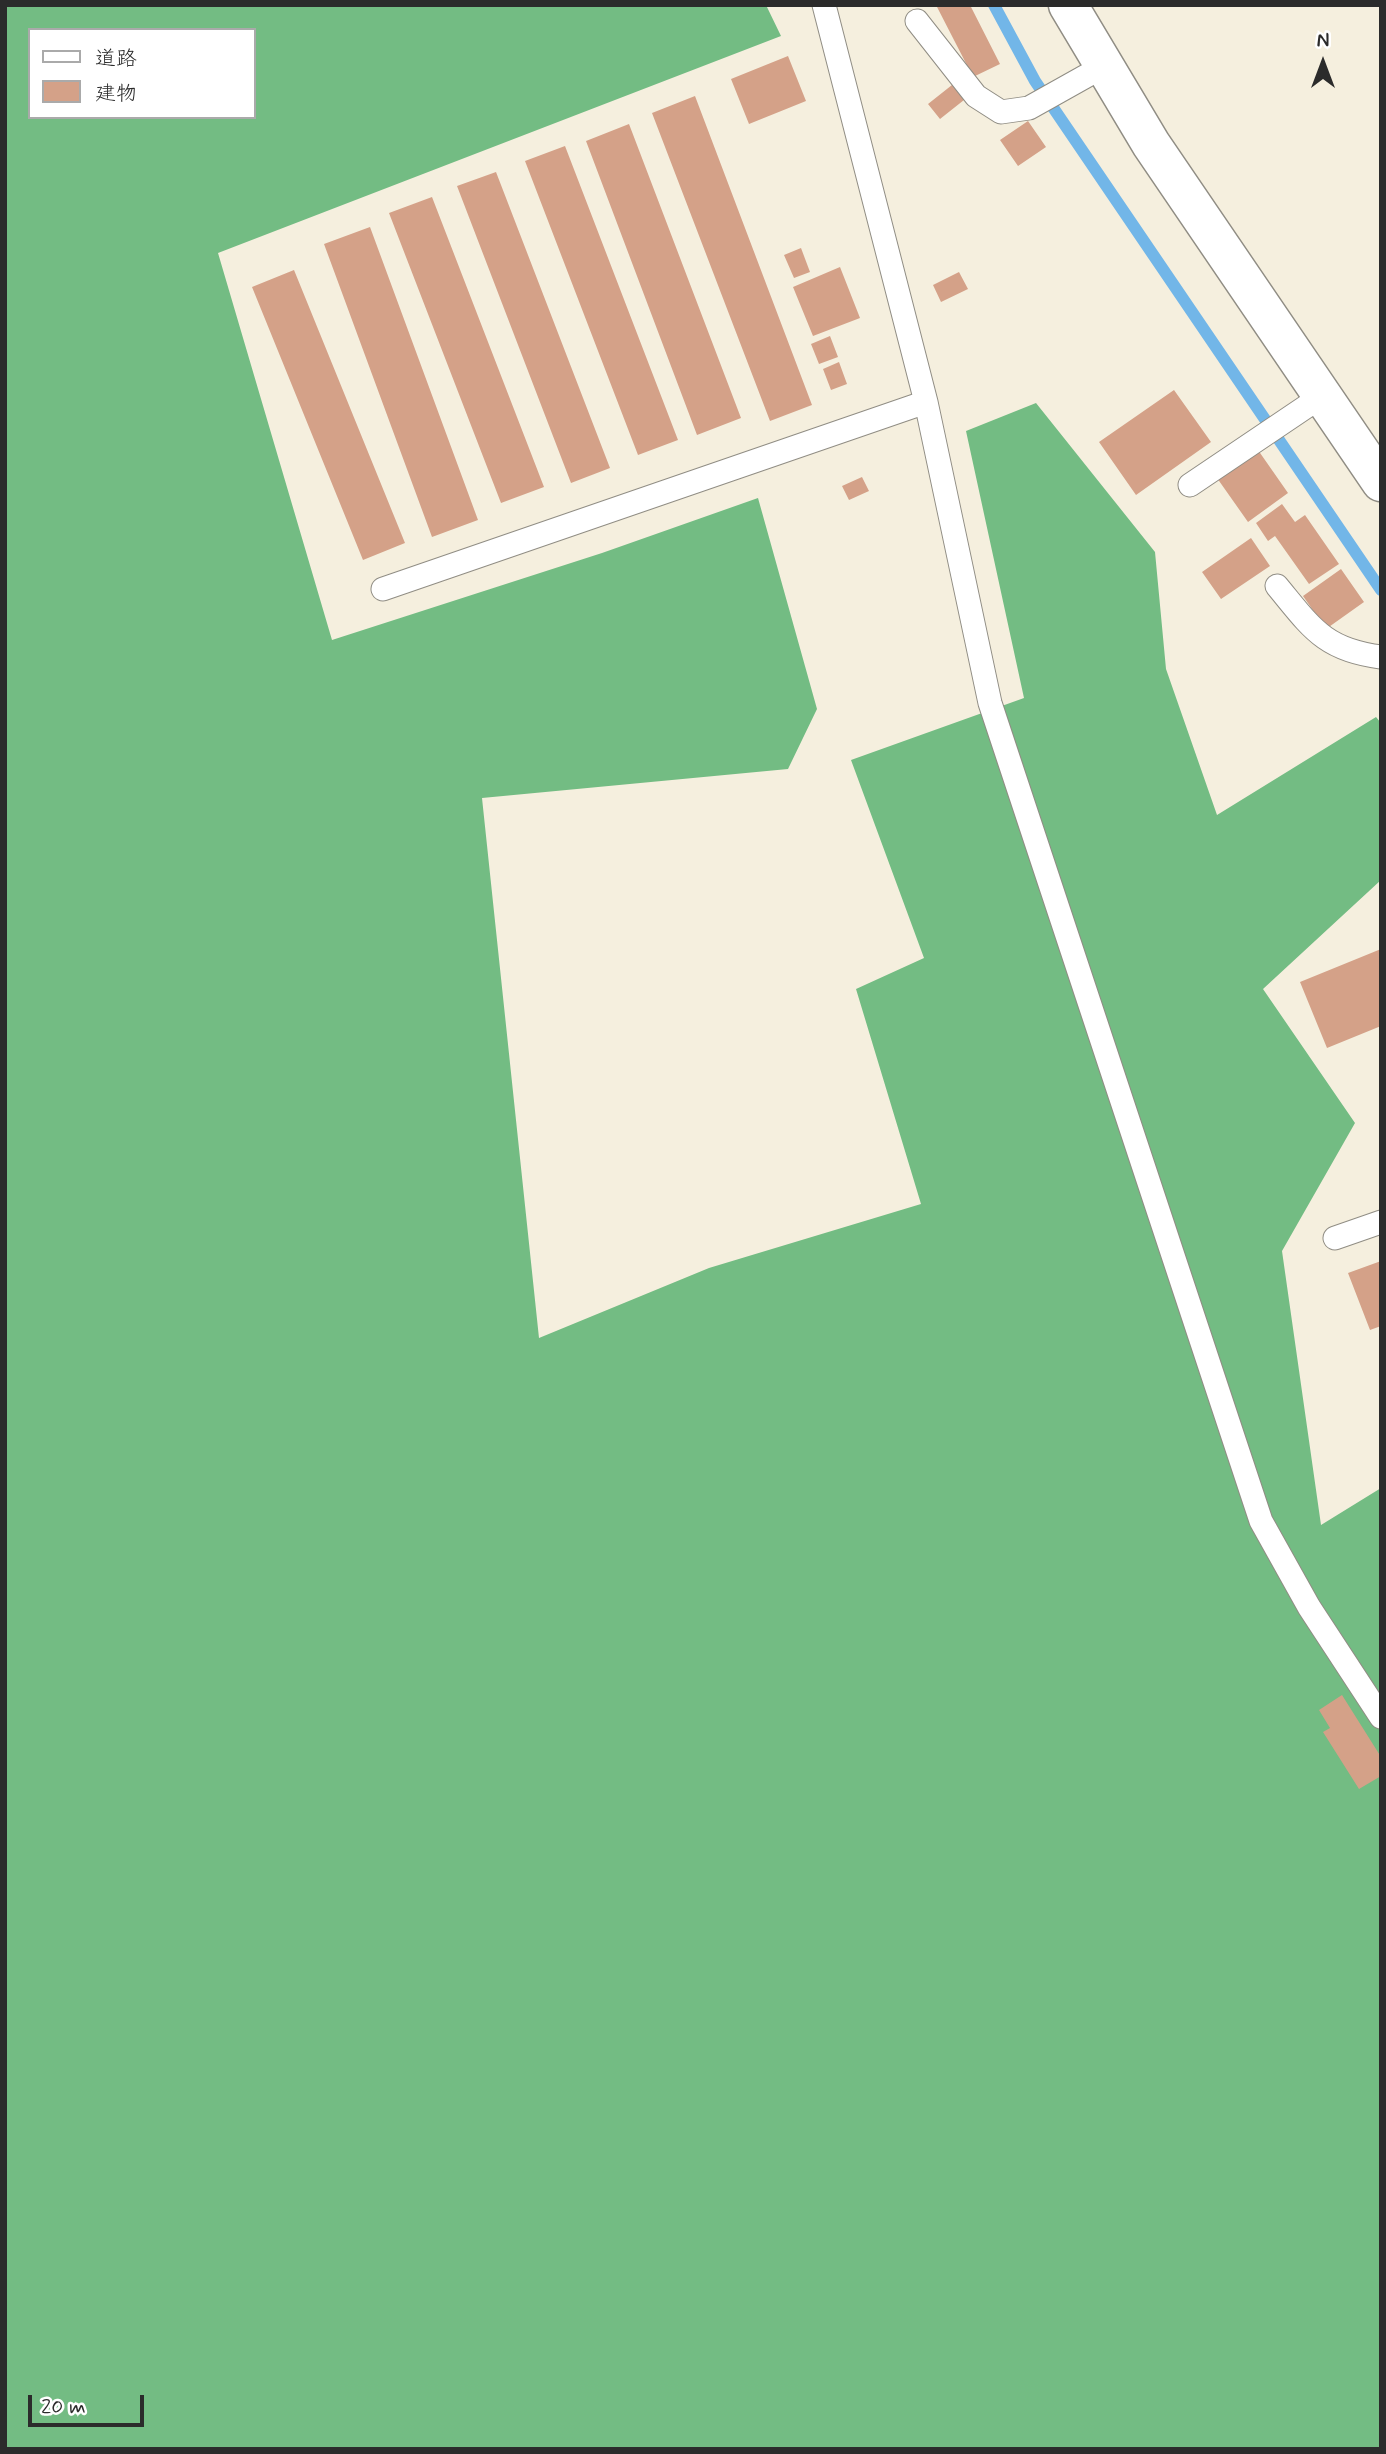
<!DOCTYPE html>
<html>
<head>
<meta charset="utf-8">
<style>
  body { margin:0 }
  #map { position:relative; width:1386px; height:2454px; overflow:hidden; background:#f5efde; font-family:Mynerve,"Klee One",sans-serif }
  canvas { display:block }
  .frame { position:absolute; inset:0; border:7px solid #2b2b2b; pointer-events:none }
  .legend { position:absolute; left:28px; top:28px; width:228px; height:91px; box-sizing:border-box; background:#fff; border:2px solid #aaa; margin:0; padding:9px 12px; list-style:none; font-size:21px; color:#2b2b2b }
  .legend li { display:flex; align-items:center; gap:14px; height:35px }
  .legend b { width:35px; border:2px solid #aaa }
  .north { position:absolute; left:1288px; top:28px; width:70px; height:70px; -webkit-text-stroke:5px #fff; paint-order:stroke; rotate:0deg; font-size:19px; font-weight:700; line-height:28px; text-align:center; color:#2b2b2b }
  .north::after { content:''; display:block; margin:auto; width:24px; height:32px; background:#2b2b2b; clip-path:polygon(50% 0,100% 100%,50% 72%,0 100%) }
  .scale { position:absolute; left:28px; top:2395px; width:116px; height:32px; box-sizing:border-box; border:4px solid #2b2b2b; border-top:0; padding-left:9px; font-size:21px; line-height:24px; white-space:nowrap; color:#2b2b2b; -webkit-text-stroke:5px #fff; paint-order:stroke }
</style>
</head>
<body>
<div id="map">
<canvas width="1386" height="2454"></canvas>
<div class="frame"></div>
<ul class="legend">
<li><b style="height:9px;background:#fff"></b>道路</li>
<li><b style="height:19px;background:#d4a188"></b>建物</li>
</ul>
<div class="north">N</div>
<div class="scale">20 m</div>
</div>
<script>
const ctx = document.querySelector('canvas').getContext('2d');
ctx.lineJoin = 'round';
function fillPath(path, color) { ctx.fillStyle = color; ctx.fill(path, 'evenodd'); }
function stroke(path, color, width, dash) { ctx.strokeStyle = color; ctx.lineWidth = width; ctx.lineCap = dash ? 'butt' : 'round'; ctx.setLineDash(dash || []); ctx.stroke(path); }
fillPath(new Path2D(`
  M5 5H766L781 36 218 253 332 640 602 553 758 498 817 709 788 769 482 798 539 1338 709 1268 921 1204 856 989 924 958 851 760 1024 698 966 431 1036 403 1155 552 1166 669 1217 815 1376 717 1381 723V880L1263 989 1355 1123 1282 1251 1321 1525 1381 1488V2449H5ZM30 30H254V117H30Z`), '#73bc83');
stroke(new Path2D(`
  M994 5 1035 81 1381 590`), '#72b6e8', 12);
fillPath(new Path2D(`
  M936 5H970L1000 64 973 77Z
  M788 56 806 101 749 124 731 79Z
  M952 85 964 100 940 119 928 104Z
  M695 96 812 405 770 421 652 113Z
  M1028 121 1046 147 1018 166 1000 140Z
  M629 124 741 418 697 435 586 141Z
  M565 146 678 440 638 455 525 161Z
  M496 172 610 468 571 483 457 186Z
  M432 197 544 487 501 503 389 213Z
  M370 227 478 520 432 537 324 244Z
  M801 248 810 272 794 278 784 255Z
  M840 267 860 318 813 336 793 287Z
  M294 270 405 543 363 560 252 287Z
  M959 272 968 289 941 302 933 285Z
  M830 336 838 357 819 364 811 344Z
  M839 362 847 384 831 390 823 369Z
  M1174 390 1211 442 1136 495 1099 442Z
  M1258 450 1288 493 1248 522 1217 478Z
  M862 477 869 491 849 500 842 486Z
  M1282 504 1295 522 1305 515 1339 564 1309 584 1275 536 1268 541 1256 523Z
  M1251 538 1270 566 1221 599 1202 572Z
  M1341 569 1364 602 1326 629 1303 596Z
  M1381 949V1026L1327 1048 1300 982Z
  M1381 1261V1326L1370 1330 1348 1273Z
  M1342 1695 1381 1757V1776L1359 1789 1323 1732 1330 1728 1319 1710Z`), '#d4a188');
const service = new Path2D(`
  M824 5 926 402 990 703 1261 1521 1309 1607 1381 1717
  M917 21 976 96 1001 112 1029 108 1104 66
  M1190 485 1322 396
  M1277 586C1311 627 1324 650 1381 657
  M383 589 926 402
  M1335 1238 1381 1222`);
const minor = new Path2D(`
  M1068 5 1151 144 1381 482`);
stroke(service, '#908d84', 25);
stroke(minor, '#908d84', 41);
stroke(service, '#fff', 23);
stroke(minor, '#fff', 38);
</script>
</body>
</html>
